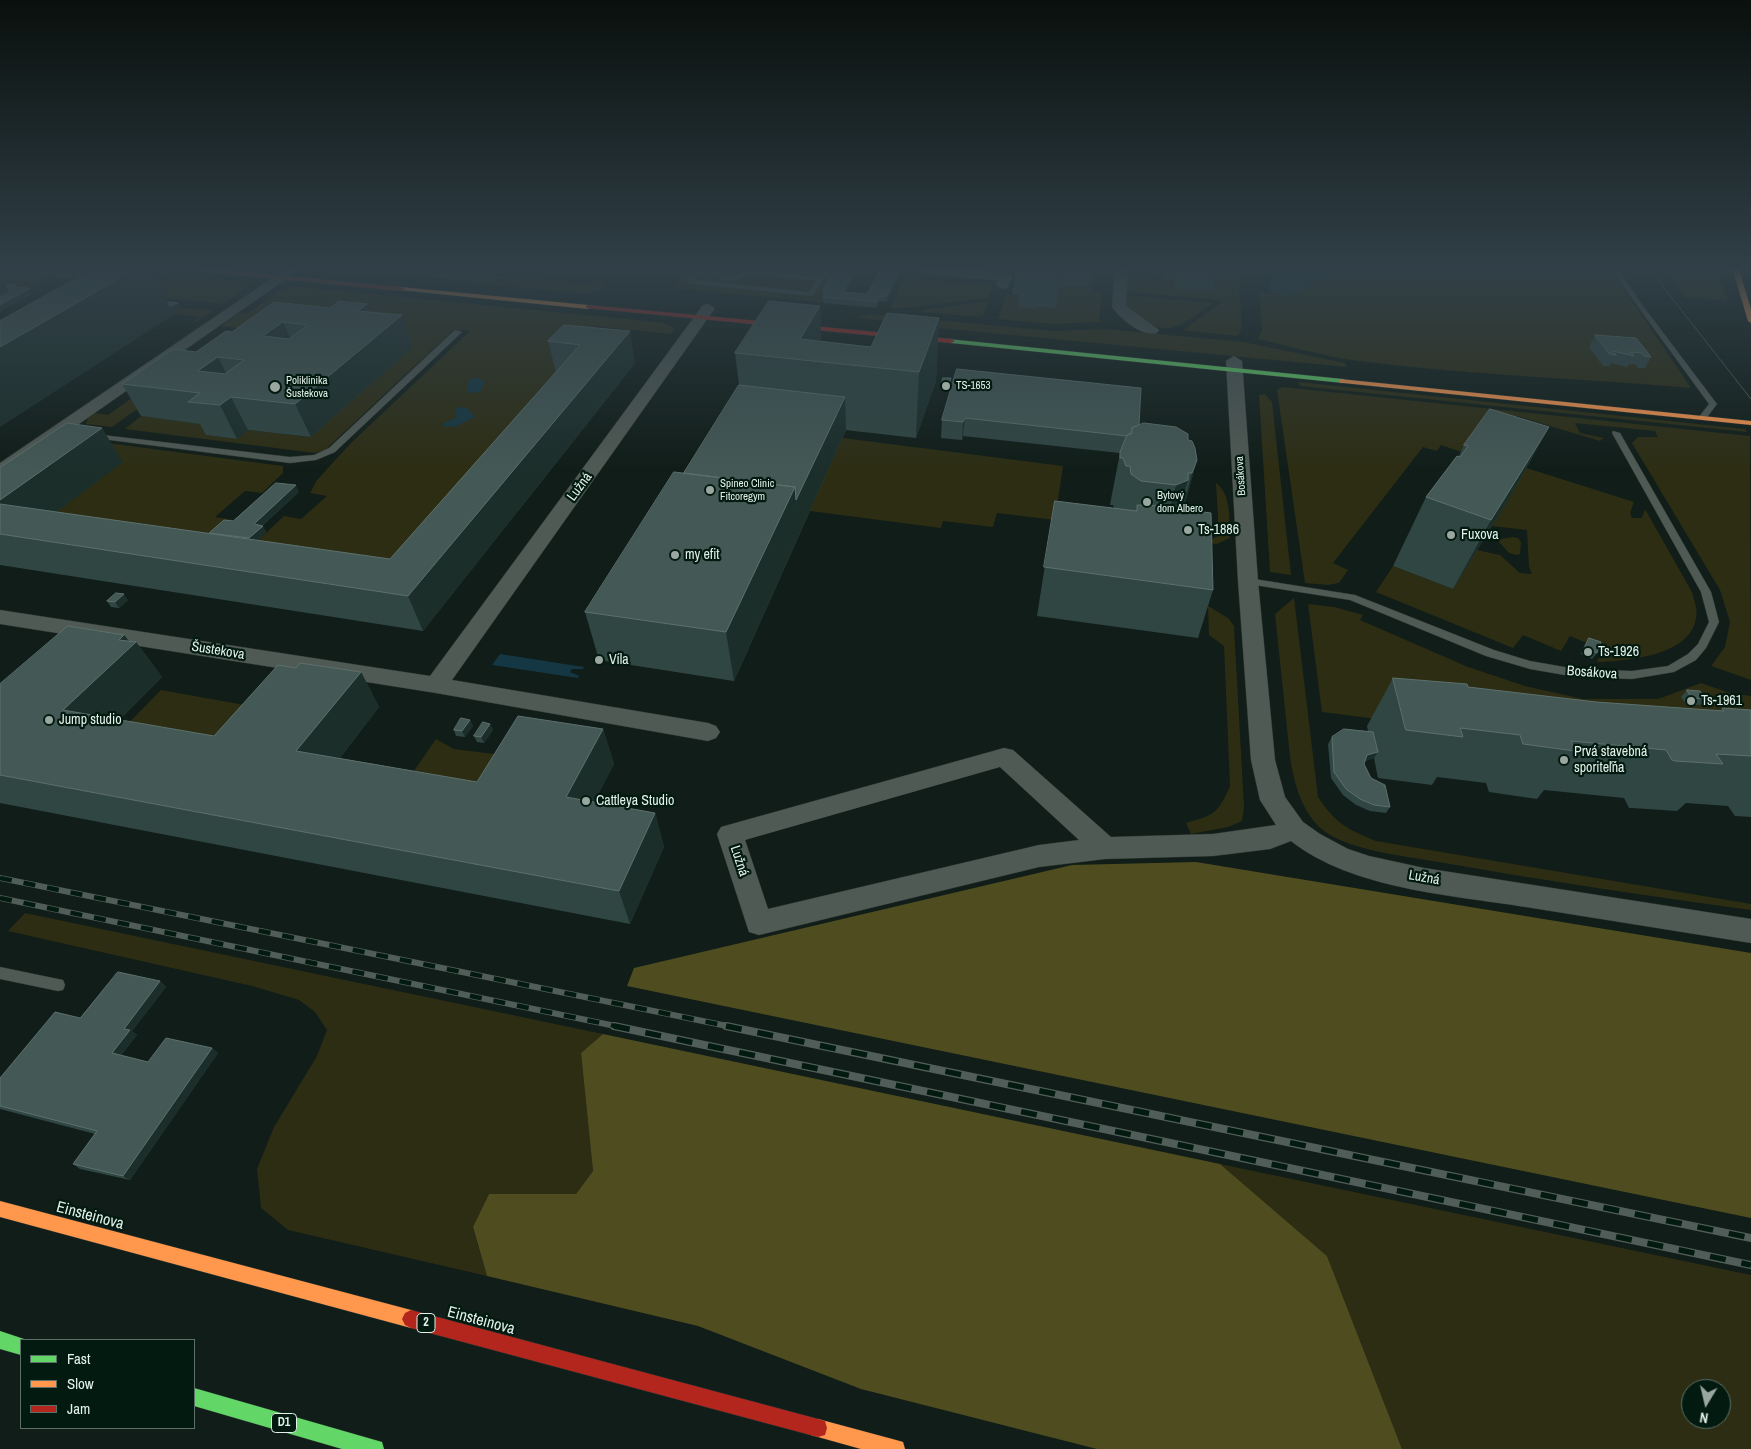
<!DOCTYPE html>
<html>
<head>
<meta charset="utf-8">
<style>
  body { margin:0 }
  #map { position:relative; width:1751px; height:1449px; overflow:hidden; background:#101d18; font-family:"Archivo Narrow",sans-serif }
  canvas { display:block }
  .legend { position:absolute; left:20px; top:1339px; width:175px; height:90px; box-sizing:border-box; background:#021a10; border:1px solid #5c7067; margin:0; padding:6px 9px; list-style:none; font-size:15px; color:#e3f1ea }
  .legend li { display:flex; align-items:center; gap:10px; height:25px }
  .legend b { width:25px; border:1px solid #5c7067 }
  .north { position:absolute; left:1681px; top:1379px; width:50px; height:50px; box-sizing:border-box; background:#021a10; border:1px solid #5c7067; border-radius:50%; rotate:189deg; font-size:14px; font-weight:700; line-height:20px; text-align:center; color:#e3f1ea }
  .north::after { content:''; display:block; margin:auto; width:18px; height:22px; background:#99a7a0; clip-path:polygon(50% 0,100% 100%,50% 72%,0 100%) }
</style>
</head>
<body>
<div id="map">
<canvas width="1751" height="1449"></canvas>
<ul class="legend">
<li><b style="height:6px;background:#63d668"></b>Fast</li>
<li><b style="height:6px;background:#ff974d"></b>Slow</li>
<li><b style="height:6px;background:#b3261e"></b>Jam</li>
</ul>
<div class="north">N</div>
</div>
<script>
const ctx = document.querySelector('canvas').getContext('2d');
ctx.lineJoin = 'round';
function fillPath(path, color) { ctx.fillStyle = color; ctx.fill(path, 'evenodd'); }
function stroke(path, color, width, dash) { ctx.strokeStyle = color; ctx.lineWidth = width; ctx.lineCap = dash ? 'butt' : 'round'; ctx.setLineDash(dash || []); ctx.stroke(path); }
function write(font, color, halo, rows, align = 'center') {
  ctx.font = font + ' "Archivo Narrow",sans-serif'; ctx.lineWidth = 4.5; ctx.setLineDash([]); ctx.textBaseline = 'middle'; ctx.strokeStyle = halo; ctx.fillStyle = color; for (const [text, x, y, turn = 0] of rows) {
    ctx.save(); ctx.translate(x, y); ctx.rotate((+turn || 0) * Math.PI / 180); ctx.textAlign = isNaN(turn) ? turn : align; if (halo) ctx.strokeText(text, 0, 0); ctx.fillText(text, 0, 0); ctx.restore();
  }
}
fillPath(new Path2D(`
  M0 270H89L84 275 71 279 48 277 27 289 0 286Z
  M384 270H438L592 284 596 279 607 283 603 288 587 294 490 285Z
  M686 270H838L824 296H827L824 303 671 288Z
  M1090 270H1095L1092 292 1102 293 1099 322 1053 324 998 319 1006 295 1020 296 1038 307 1055 309 1060 286H1070Z
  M1159 270H1238L1242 327 1238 336 1183 330 1221 303V300L1125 292 1127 278 1162 280 1164 272Z
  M1334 270H1614L1618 280 1691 388C1578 378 1464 375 1351 360 1320 355 1289 346 1258 339L1262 331 1259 292C1298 295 1303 291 1334 270Z
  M1667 270H1716L1728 301 1686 298Z
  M180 278 239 280 251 284 224 304 150 297 151 288 168 279Z
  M905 278 990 285 993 287 989 298 895 309 891 307Z
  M293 286 656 322 665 323 675 329 671 334 594 326 571 354 572 356 635 363 519 510 405 594 22 538 123 462 107 443 283 466V473L262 493 245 491 215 517 233 520 227 526 253 545 284 516 301 519 327 496 310 493 317 480 351 443 470 331 454 329 325 450 315 453 125 429 141 416 217 426 207 435 237 439 248 430 311 437 259 330 221 326 240 313 247 314 279 291Z
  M1125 295 1213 303C1187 321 1169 341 1138 317 1129 310 1125 306 1125 295Z
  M988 301 983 316 979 317 915 311Z
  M185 308 211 310V312L196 322H193L199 317 169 313Z
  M869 314 1053 331 1105 329 1243 342 1345 363 1347 367 918 326 855 317Z
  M185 375 112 427 86 424 88 418 95 413 108 415 161 377Z
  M1299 382 1745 429 1747 432 1300 386Z
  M1282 387 1750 436 1751 680 1711 666 1725 647 1730 622 1720 590 1632 443 1638 437H1658L1655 431 1575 423 1580 433 1604 438 1600 441 1517 416 1473 456 1441 445 1437 451 1423 447 1333 563 1348 570 1339 583 1328 585 1305 583 1277 390Z
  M1265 394 1272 402 1291 575 1270 572 1259 395Z
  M872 411 863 432 846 430 843 438 1063 466 1055 520 997 513 993 527 943 521 941 528 810 511 734 681 599 660 683 519Z
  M1514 464 1634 502 1630 513 1632 518H1642L1645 509 1692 592C1694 600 1698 610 1696 618 1691 656 1626 661 1597 662L1603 650 1570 636 1561 651 1523 635 1513 648 1376 592 1393 566 1453 589 1477 550 1500 555 1520 573 1532 574 1529 567 1527 530 1492 526 1512 494Z
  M1216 483C1232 495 1229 520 1230 538L1217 544 1206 543 1219 535Z
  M1513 537 1518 538 1521 542 1520 554 1517 555 1509 553 1499 542 1500 539Z
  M1294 598 1318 797C1336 824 1347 829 1376 841L1751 904V910C1648 896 1546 881 1444 863 1412 857 1349 851 1324 831 1302 814 1294 783 1290 757L1275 614Z
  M1308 604 1334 607 1363 615 1360 620 1468 667 1525 686 1583 699H1658L1701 683 1730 693 1751 696V755L1549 741 1322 712Z
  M1208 606 1228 618 1234 626 1244 807 1242 821 1228 827 1191 834 1186 823C1214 815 1218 814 1230 786L1224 646 1209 635Z
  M161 690 278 711 227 769 105 747Z
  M436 739 454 749 518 757 486 807 400 791Z
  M25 913 603 1034 581 1053 593 1171 576 1194H489L473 1228 487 1276 288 1230 261 1208 257 1169 274 1127 317 1056 327 1030 315 1012 299 1000 252 986 8 931Z
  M1220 1164 1751 1275V1449H1402L1327 1256ZM1691 1389H1721V1419H1691Z`), '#2d2d13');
fillPath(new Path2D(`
  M1196 862 1751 953V1218L627 986 634 968 1072 865Z
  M603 1034 1220 1164 1327 1256 1402 1449H1097L861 1389 698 1326 487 1276 473 1227 489 1194H576L593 1171 581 1053Z`), '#4f4d1f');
fillPath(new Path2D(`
  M1282 270H1334C1319 280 1287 307 1268 289L1269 281Z
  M477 377 485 382 480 392 468 393 467 383 471 379Z
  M458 407 467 408 475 417 457 426 443 427 444 423 457 417 455 411Z
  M500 654 584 667 583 669H572L570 672 579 676 578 678 492 665Z`), '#153743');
const lane = new Path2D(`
  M696 270H702L694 280 809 292 816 280 749 274C738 282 722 283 713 272L714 270H720L721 274C735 280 741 270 752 270L818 277 823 270H829L813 295 811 296 687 283 686 282Z
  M1615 270H1621L1625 280 1643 306 1717 404 1705 420 1698 418 1709 404 1639 308 1619 280Z
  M455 330 462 332 335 452 316 460 290 463 94 438 90 436 94 434 290 457 314 455 329 448Z
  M1613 431 1620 433 1711 592 1719 622 1706 648 1696 660 1674 672 1632 679 1576 677 1530 669 1486 656 1350 600 1248 584 1243 581 1248 578 1355 595 1494 650 1530 661 1576 669 1632 671 1668 666 1688 654 1698 644 1709 622 1701 592 1612 433Z
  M0 967 58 979 63 980 65 985 63 990 58 991 0 979Z`);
const street = new Path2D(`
  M284 270H299L6 475 0 476V463Z
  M914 270C929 268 1004 267 1012 277L1008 288 1003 289 996 285 997 280 921 274Z
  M1115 270H1128L1126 306 1159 330 1157 333C1141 337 1121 319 1112 307Z
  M708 304 715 308 452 680 708 723 716 726 720 732 716 738 708 741 436 693 0 624V610L430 676 703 305Z
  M1234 356 1242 361 1258 581 1275 760 1285 797 1303 822 1320 834 1348 849 1369 856 1424 868 1751 919V943C1676 931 1601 919 1526 907 1451 895 1352 889 1291 841L1270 849 1213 856 1105 859 1039 867 759 935 749 932 717 834 721 827 1004 748 1013 750 1111 837 1213 834 1276 825 1260 800 1251 760 1238 581 1226 361ZM1000 767 1079 840 1039 845 768 909 745 840Z`);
const fast = new Path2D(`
  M948 339 1343 379 1347 381 1343 383 951 343 947 341Z
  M0 1331 27 1340H21V1355L0 1349Z
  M194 1388 375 1440 382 1442 384 1449H342L194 1406Z`);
const slow = new Path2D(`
  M1733 270H1739L1751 309V323L1748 321Z
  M401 287 588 305 591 307 588 309 399 290V288Z
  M1340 379 1751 421V425L1343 383H1340Z
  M0 1201 411 1310 417 1313 420 1319 417 1325 411 1328 0 1217Z
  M818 1419 896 1440 903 1442 905 1449H861L818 1437 811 1435 809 1428 811 1421Z`);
const jam = new Path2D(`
  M202 270H220L401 287 404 289 401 291 205 272Z
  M588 305 951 339 955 341 951 343 586 308V306Z
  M411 1310 818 1419 825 1421 827 1428 825 1435 818 1437 411 1328 405 1325 402 1319 405 1313Z`);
stroke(lane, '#2c3531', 1);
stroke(street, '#2c3531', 1);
stroke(fast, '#2c3531', 1);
stroke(slow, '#2c3531', 1);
stroke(jam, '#2c3531', 1);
fillPath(lane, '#505a55');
fillPath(street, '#505a55');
fillPath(fast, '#63d668');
fillPath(slow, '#ff974d');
fillPath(jam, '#b3261e');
stroke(new Path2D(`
  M1650 270 1751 399`), '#515d58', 1);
const railFar1 = new Path2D(`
  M0 878 732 1027
  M0 898 620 1027`);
const rail = new Path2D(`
  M614 1026 1751 1265
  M726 1026 1751 1238`);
stroke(railFar1, '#515d58', 6);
stroke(rail, '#515d58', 8);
stroke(railFar1, '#021a10', 4.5, [12]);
stroke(rail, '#021a10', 5.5, [16]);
fillPath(new Path2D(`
  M835 270H858L846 292 867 294 880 270H902L887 302 880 301 877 308 824 303 823 297 824 296H823V290Z
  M1015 270H1090L1088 286H1060L1056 309 1038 307 1037 309 1018 307 1019 295H1012Z
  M1168 270H1217L1212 290 1175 289V278L1167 277Z
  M820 306 821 341 871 347 939 318 936 381 916 438 846 430 734 681 599 660 585 612 684 473 739 385 735 353Z
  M330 308 402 315 413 347 311 437 248 430 237 439 206 435 200 424 141 416 122 384 196 352 232 332Z
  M564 325 635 363 423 631 0 565V468L123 462 56 512 209 533 233 521 299 492 262 526 266 532 258 540 390 559 556 372 548 341Z
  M1595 335 1636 338 1651 357 1645 368H1638L1635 364H1629L1627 367 1611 363 1610 366H1603L1589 347Z
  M957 369 1188 440 1197 460 1183 510 1213 590 1198 638 1037 616 1055 501 1114 508 1113 505H1110L1111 499 1120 453 963 436 962 440 941 438 942 420Z
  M951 378 950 384 949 389H942V383Z
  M1549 427 1512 494 1453 589 1393 566 1426 497 1459 456 1464 445Z
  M128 600 119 608 111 607 107 601Z
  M124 635 129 641 136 642 162 677 119 720 214 736 296 668 361 672 379 707 340 758 477 782 603 729 614 764 594 802 655 813 664 847 630 924 0 803V684Z
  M1589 638 1597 653 1592 659 1581 654 1585 644Z
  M1393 678 1596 702 1720 711 1722 708 1751 710V817L1735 816 1728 806 1686 803 1677 811 1632 808H1629L1624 798 1544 790 1537 799 1489 792 1486 783 1437 777 1432 785 1378 778 1374 758 1365 761 1364 764 1371 778 1390 807 1386 813 1370 811 1356 805 1343 795 1331 778 1328 744 1332 737 1368 731 1367 726Z
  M1687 690 1706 699 1700 705 1686 704 1681 697Z
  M470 720 473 726 465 737 456 736 454 730Z
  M490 724 493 730 484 743 477 742 474 736Z
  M160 981 166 987 132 1031 137 1035 121 1055 148 1062 212 1048 218 1053 130 1180 80 1169 73 1164 95 1134 0 1109V1078L80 1018Z`), '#304643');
fillPath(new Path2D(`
  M134 270H151L170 306 178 303 181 309 173 312 175 314 0 427V347Z
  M855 270H858L843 298V292Z
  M900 270H902V271L887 302V296Z
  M1061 270H1062L1056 309Z
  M0 275 14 297 0 304Z
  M30 288 33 294 0 312V305Z
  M880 296V301L877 308V302Z
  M367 304 379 334 402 315 413 347 311 437 295 404 358 311Z
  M820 306 822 362 800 339Z
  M939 318 936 381 916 438 919 372Z
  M283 322 297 353 263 336Z
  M630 331 635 363 423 631 408 596Z
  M218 357 234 389 198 371Z
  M231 397 248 430 237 439 220 405Z
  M845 397 846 430 799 535 796 500Z
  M965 418 963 436 962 440 963 422Z
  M1549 427 1512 494 1453 589 1491 520Z
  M102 428 123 462 21 538 0 510V500Z
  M1197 460 1184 507 1179 521 1192 473Z
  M1188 480 1175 528 1163 533 1176 485Z
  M296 485 299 492 257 530 254 524Z
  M795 487 799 535 734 681 726 632Z
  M263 526 266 532 253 545 249 538Z
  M124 594 128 600 119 608 115 602Z
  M124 635 132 645 136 642 162 677 93 745 63 710 119 640Z
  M361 672 379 707 319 785 296 751Z
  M470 720 473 726 465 737 462 731Z
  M490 724 493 730 484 743 481 737Z
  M603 729 614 764 579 832 566 797Z
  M1378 752 1374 758 1363 762 1367 755Z
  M655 813 664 847 630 924 619 891Z
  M160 981 166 987 132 1031 137 1035 118 1058 112 1053 124 1029Z
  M212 1048 218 1053 130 1180 123 1176Z`), '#1b2e2a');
const building = new Path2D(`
  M92 270H134L0 347V321Z
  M835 270H855L843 292 867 294 880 270H900L887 296H880L877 302 823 297 827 291 823 290Z
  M6 284 17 285 12 287 30 288 0 305V297L10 292Z
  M339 301 367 304 358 311 402 315 295 404 231 397 220 405 188 402 200 393 122 384 173 349 196 352 226 331 232 332 274 302 330 308ZM283 322 308 325 289 339 263 336ZM218 357 244 360 225 374 198 371Z
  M769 301 820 306 800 339 871 347 887 313 939 318 919 372 735 353Z
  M168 302 178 303 170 306Z
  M564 325 630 331 408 596 0 534V504L390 559 580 345 548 341Z
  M1595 335 1636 338 1651 357 1644 356 1641 353 1631 352 1634 356 1613 351 1616 355 1610 354Z
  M957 369 1141 388 1139 425 1132 428 1131 434H1128L1127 436 965 418 963 422 942 420Z
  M943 378H951L949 384 942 383Z
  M739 385 845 397 796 500 795 487 684 473Z
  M1490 409 1549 427 1491 520 1426 497 1457 456 1460 457 1468 446 1464 445Z
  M67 423 102 428 0 500V468Z
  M1144 423 1176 427 1188 434V440L1192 441 1195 448 1197 460 1192 473H1188V480L1176 485 1141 481 1131 474 1130 466H1126L1123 458H1120V452L1126 437 1128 434H1132V428Z
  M674 472 795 487 726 632 585 612Z
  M276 483 296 485 254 524 263 526 249 538 209 533 224 520 233 521Z
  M1055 501 1137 511V505L1181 506V509L1211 513 1213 590 1044 567Z
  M116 593 124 594 115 602 107 601Z
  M68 626 124 635 119 640 136 642 63 710 214 736 278 665 296 668 300 663 361 672 296 751 477 782 518 716 603 729 566 797 655 813 619 891 0 775V684Z
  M1589 638 1601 642 1597 653 1585 648Z
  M1393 678 1467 684 1468 687 1596 702 1724 711 1722 708 1751 710V756L1716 754 1723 764 1675 761 1672 760 1666 750 1571 741 1575 751 1523 744 1520 735 1460 728 1463 737 1406 730Z
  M1687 690 1700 691 1706 699 1692 698Z
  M461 718 470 720 462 731 454 730Z
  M483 722 490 724 481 737 474 736Z
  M1344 729 1373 732 1378 752 1367 755 1364 764 1371 778 1385 785 1390 807 1374 805 1360 799 1346 789 1334 772 1332 737Z
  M118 972 160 981 124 1029 130 1030 112 1053 148 1062 166 1038 212 1048 123 1176 73 1164 97 1131 0 1106V1078L55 1012 80 1018Z`);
fillPath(building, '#445855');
stroke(building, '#5d706c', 1);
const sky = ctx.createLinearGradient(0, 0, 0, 472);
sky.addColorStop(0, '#09100d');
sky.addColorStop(0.57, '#314048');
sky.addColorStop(1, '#31404800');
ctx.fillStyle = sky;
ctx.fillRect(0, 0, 1751, 472);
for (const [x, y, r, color] of [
  [946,386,5,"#99a7a0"],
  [275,387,6,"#99a7a0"],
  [710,490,5,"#99a7a0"],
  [1147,502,5,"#99a7a0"],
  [1188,530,5,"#99a7a0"],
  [1451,535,5,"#99a7a0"],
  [675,555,5,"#99a7a0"],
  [1588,652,5,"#99a7a0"],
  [599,660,5,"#99a7a0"],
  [1691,701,5,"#99a7a0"],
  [49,720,5,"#99a7a0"],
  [1564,760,5,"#99a7a0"],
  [586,801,5,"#99a7a0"]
]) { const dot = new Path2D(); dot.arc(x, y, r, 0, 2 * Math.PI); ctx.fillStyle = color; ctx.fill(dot); stroke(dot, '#021a10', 2); }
write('11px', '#e3f1ea', '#021a10', [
  ["Poliklinika",286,381],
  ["Šustekova",286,394],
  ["TS-1653",956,386],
  ["Spineo Clinic",720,484],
  ["Fitcoregym",720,497],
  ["Bytový",1157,496],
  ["dom Albero",1157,509]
], 'left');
write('11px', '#e3f1ea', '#021a10', [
  ["Bosákova",1241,476,-94]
]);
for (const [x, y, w] of [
  [426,1323,18],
  [284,1423,25]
]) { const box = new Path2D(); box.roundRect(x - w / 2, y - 9.5, w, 19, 4); ctx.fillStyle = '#021a10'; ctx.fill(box); stroke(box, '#e3f1ea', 1); }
write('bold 12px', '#e3f1ea', null, [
  ["2",426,1323],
  ["D1",284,1423]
]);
write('14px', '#e3f1ea', '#021a10', [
  ["Lužná",580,487,-54],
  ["Šustekova",218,651,9],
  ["Bosákova",1592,673,4],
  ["Lužná",739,861,72],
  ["Lužná",1424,878,10]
]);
write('14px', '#e3f1ea', '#021a10', [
  ["Ts-1886",1198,530],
  ["Fuxova",1461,535],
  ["my efit",685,555],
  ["Ts-1926",1598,652],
  ["Víla",609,660],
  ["Ts-1961",1701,701],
  ["Jump studio",59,720],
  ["Prvá stavebná",1574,752],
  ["sporiteľňa",1574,768],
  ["Cattleya Studio",596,801]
], 'left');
write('16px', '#e3f1ea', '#021a10', [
  ["Einsteinova",90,1216,15],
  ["Einsteinova",481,1321,15]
]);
</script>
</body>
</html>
